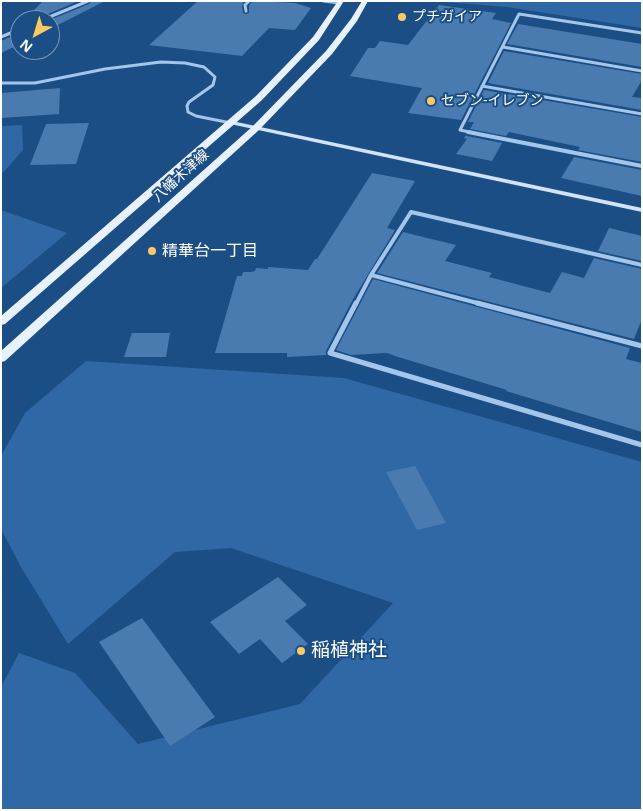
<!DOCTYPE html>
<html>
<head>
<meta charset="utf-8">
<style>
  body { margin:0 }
  #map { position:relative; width:643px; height:811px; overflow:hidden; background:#1c4e86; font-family:"Open Sans",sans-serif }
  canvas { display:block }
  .frame { position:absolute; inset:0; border:2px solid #fff; pointer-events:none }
  .north { position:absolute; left:10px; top:10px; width:50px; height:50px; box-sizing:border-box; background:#1c4e86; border:1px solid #7795b6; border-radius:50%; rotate:219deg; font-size:14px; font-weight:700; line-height:20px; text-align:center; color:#fff }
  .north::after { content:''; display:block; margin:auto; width:18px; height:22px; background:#fcca61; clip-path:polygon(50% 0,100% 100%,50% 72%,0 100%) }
</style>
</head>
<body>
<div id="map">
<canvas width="643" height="811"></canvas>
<div class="frame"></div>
<div class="north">N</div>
</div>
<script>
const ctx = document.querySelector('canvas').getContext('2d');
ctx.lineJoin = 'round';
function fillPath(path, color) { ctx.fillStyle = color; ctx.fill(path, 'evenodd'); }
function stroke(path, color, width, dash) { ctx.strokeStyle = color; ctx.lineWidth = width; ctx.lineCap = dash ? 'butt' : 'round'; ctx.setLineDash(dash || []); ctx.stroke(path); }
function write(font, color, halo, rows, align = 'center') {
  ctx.font = font + ' "Open Sans","Noto Sans JP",sans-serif'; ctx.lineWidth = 4; ctx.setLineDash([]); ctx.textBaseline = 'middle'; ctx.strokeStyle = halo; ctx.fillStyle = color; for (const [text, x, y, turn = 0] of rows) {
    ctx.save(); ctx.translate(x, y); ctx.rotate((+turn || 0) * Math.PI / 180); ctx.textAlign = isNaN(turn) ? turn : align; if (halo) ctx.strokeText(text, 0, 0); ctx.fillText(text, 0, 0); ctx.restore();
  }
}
fillPath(new Path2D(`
  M432 1H642V28L507 7Z
  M22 125 23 150 1 175V126Z
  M1 210 67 233 1 288Z
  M86 361 344 378 642 462V810H1V687L19 653 75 673 138 744 300 704 393 603 231 548 175 552 68 644 21 567 1 529V456L25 413Z`), '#2f68a4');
fillPath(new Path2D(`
  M43 1H78L41 17 39 20H24Z
  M91 1H105L50 29V20L89 4Z
  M198 1H244L242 6 243 13 246 14 249 13V6L252 1 295 3 311 8 295 30 269 28 242 56 149 45Z
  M439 5 496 13 492 19 511 23 461 120 408 113 422 88 350 76 368 48H375L380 41 408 45Z
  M518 24 642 44V67L507 44Z
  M20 33V44L1 53V41Z
  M504 51 642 74V80L632 97 642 98V110L488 83Z
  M60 88 59 114 1 118V93Z
  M484 90 642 117V162L578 150 580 147 509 132 506 136 470 129 474 122H468Z
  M89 123 76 164 30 165 46 124Z
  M466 135 467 136 502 143 492 161 456 154 467 139 464 138Z
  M574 157 642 170V196L561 178Z
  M372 173 415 181 387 228 395 230 352 301 326 351V355L287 357V353H215L237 276H242L243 272H251L255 271 256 268 268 269V267L308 270 315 259H317Z
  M609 228 642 236V261L598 251Z
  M403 232 456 245 445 261 492 273 489 277 550 293 562 272 584 278 594 258 642 269V319L634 339 377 273Z
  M373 279 630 348 626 359 642 363V432L506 391 507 390 395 356 387 353 351 355 336 350Z
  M132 333H170L166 357H124Z
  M415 466 446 523 417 530 386 472Z
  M278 577 307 605 285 621 308 644 282 663 260 639 239 654 210 622Z
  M142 618 215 717 170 746 99 642Z`), '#497bb1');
stroke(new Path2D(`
  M323 1 340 3
  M246 11 245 5 249 1
  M42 20 88 1
  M1 37 20 29
  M503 47 642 71
  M1 83H35L105 69 161 62 185 63 204 67 215 77 213 85 189 102 187 106 188 112 196 116 231 123
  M482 86 642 114
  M474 133 460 130 519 14 642 33`), '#a4c6eb', 3);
stroke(new Path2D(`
  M468 132 642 166
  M371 275 481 304
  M356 304 371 275 411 212 642 265`), '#a4c6eb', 4);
stroke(new Path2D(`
  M356 303 330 353 642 445
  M477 303 642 346`), '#a4c6eb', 5);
fillPath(new Path2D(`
  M232 121 642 208V212L230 124V122Z`), '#d0e3f8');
fillPath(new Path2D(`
  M338 1H344L319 40 262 100 5 324 1 325V316L256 96 313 37Z
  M362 1H368L357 21 332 54 259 130 5 361 1 362V351L253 126 326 51 351 19Z`), '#e8f2ff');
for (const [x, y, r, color] of [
  [402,17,5,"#fcca61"],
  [431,101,5,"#fcca61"],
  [152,251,5,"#fcca61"],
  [301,651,5,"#fcca61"]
]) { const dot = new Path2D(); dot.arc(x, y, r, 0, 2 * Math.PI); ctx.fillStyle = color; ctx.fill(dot); stroke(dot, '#1c4e86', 2); }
write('14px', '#fff', '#1c4e86', [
  ["プチガイア",412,17],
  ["セブン-イレブン",441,101]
], 'left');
write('14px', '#fff', '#1c4e86', [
  ["八幡木津線",181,176,-42]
]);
write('16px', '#fff', '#1c4e86', [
  ["精華台一丁目",162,251]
], 'left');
write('19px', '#fff', '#1c4e86', [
  ["稲植神社",311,651]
], 'left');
</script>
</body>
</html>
